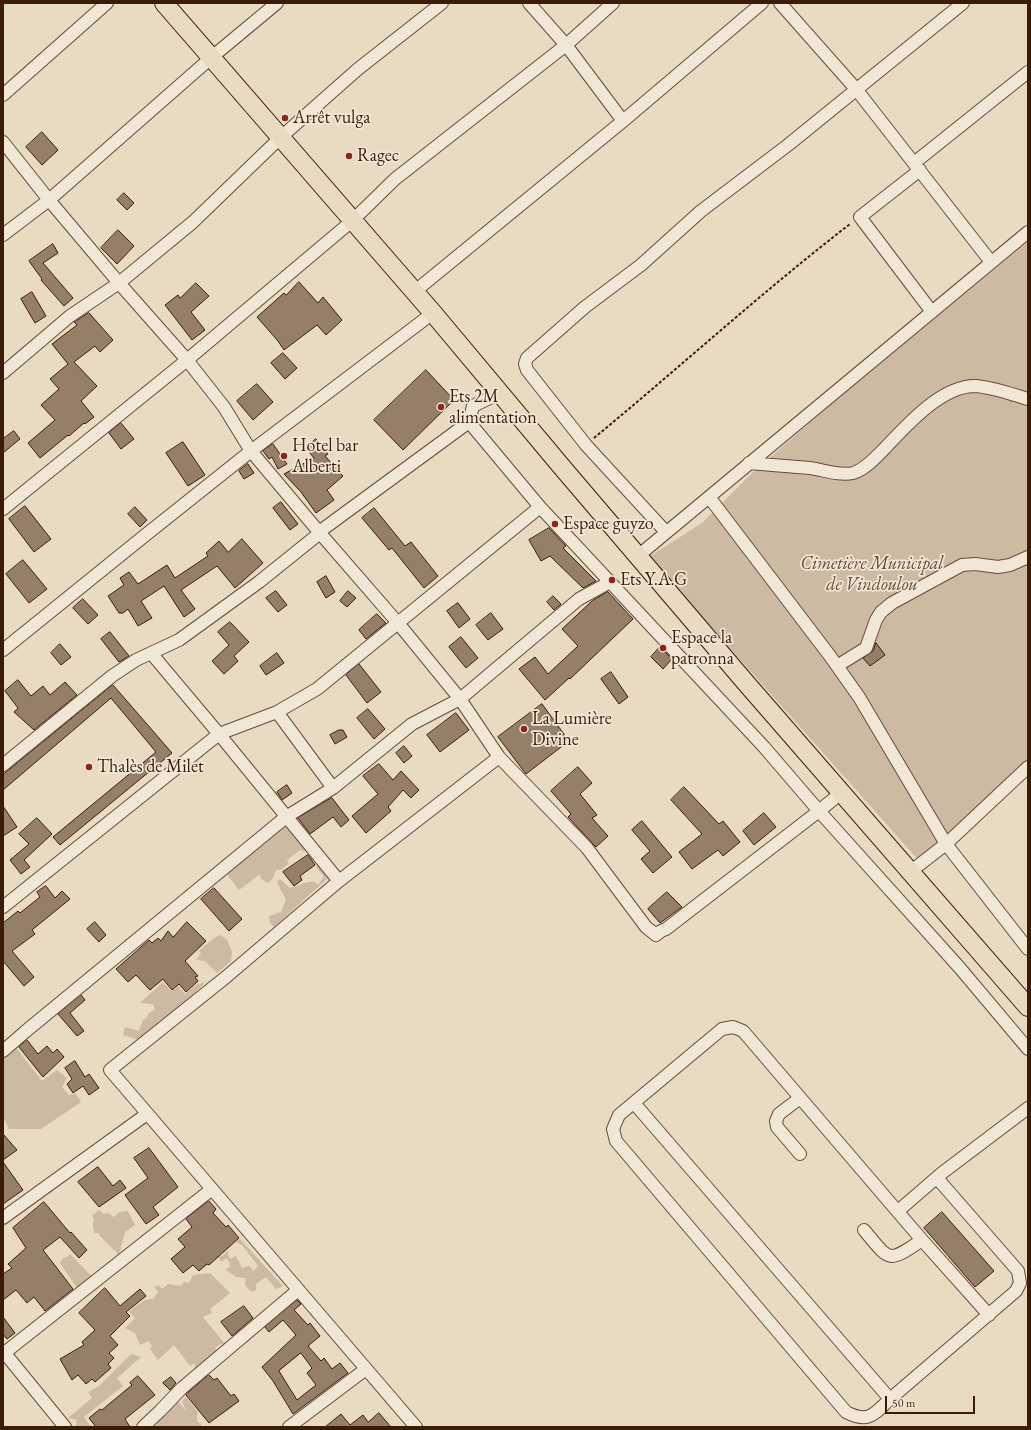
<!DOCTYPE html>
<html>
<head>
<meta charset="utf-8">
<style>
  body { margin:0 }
  #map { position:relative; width:1031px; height:1430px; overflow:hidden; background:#e9dac2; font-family:"EB Garamond",serif }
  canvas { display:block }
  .frame { position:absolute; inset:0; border:4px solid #3c1c09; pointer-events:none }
  .scale { position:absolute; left:885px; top:1396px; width:90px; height:18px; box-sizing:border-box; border:2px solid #3c1c09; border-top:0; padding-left:5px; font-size:12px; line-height:14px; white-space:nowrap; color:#3c1c09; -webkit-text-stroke:3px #f1e7d7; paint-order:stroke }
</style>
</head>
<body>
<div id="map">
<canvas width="1031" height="1430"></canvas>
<div class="frame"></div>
<div class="scale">50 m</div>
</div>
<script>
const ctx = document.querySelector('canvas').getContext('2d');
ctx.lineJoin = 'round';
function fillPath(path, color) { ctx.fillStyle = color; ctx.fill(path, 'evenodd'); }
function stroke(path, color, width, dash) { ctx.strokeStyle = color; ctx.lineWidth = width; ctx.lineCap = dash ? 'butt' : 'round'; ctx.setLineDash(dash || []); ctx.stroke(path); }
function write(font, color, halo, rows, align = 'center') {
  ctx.font = font + ' "EB Garamond",serif'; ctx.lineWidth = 3.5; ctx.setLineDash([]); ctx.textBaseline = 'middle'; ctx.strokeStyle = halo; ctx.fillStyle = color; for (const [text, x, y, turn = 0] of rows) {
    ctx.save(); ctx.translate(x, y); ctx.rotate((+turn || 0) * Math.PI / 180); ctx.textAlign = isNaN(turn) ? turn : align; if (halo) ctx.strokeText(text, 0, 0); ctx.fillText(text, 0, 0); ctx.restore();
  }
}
fillPath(new Path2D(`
  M1028 233V768L921 863 649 557 702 523 751 474Z
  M287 821 307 845 304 852 300 850 287 860 289 863 281 870H276L273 878 268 883 261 879 260 874 239 890 223 869Z
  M319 860 329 877 274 927 270 923 269 916 281 912 286 900 277 882 280 879 290 888C300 886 304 881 315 882L318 885 324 877 316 867 318 864 315 861Z
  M219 935C231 940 227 943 232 951L231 961 217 973 205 961 196 960 201 953 199 951 204 946Z
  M163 982 171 991 178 986 185 994 198 983 199 985 203 982 204 984 170 1016 169 1020 159 1021 155 1028 139 1040 123 1035 125 1027 139 1031 143 1020 147 1018 148 1014 155 1009 153 1004 140 1003 142 1001Z
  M10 1040 42 1081 57 1070 67 1078 62 1087 69 1095 76 1094 81 1102 41 1129H9L3 1116V1046Z
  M99 1210 104 1214 108 1213 114 1217 119 1212 128 1211 135 1225 125 1232 119 1255 101 1237 99 1233H94L93 1225 94 1219 92 1216Z
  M240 1239 283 1286 276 1289 266 1277 256 1284V1290L251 1292 245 1285 246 1278 236 1277 225 1269 230 1267 229 1262 226 1258 222 1262 218 1257 222 1256 229 1250 228 1255 230 1259 236 1256 242 1268 250 1266 253 1271 258 1266 242 1245 236 1242Z
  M70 1254 94 1279 79 1291 60 1263 63 1258 67 1257Z
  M210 1273 230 1293 210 1309 212 1313 203 1317 225 1344H221L215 1348 218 1351 194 1372 195 1363 190 1366 174 1345 158 1360 150 1349 152 1346 149 1341 140 1345 135 1333 125 1328 135 1318 129 1311 145 1300 153 1299 158 1292 154 1287 158 1285 162 1289 168 1284 181 1286 184 1282 189 1283 193 1275Z
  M131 1354 141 1357 117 1378 123 1386 84 1417 91 1427H76L77 1420 68 1418 92 1398 88 1392 99 1386Z
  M186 1397 198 1412 197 1415V1421L201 1424V1427H156L158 1416 176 1399 186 1411 182 1401Z`), '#ccbaa3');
const building = new Path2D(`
  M42 132 58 150 42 165 26 147Z
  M124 193 134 203 127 210 117 200Z
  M118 230 134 246 117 264 101 248Z
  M53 244 58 253 43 263 73 298 64 306 41 280 42 279 29 261Z
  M299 282 318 303 323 297 342 320 326 335 317 325 284 350 278 341 257 317 284 293 286 295Z
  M196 283 209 296 191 312 205 330 192 340 165 305 178 295 180 298Z
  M32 292 46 316 35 323 21 299Z
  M89 313 113 340 100 352 95 346 74 362 97 386 81 401 94 417 85 424 84 423 69 436 68 435 40 458 28 443 55 420 41 405 59 389 50 379 68 364 52 344 77 325 74 322 76 321Z
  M283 353 297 368 285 379 271 363Z
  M426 370 454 400 403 450 374 420Z
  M257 384 273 402 253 420 237 401Z
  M121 423 134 439 121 449 109 433Z
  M14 431 20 439 3 453V439Z
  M316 439 328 454 325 456 343 476 327 490 334 500 316 513 301 492 284 474 314 458 306 448Z
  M183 442 205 475 188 486 166 453Z
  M273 444 287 464 278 469 272 457 269 459 263 451Z
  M248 464 254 473 244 479 239 471Z
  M281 502 298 524 290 530 273 508Z
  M25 506 51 539 34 552 9 519Z
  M135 507 147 520 140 527 128 514Z
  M374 508 405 546 411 542 438 576 424 588 392 548 389 550 362 518Z
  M549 528 566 546 563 548 596 581 583 588 550 556 541 561 529 540Z
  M242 539 263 563 235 588 217 566 181 590 195 609 184 617 164 586 141 601 152 618 138 626 128 609 123 613H119L108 596 124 585 120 578 129 572 138 584 167 565 175 578 208 556 206 553 219 541 228 552Z
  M23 560 47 589 29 603 6 574Z
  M326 576 335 592 326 598 317 582Z
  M276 591 287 605 278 612 266 598Z
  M348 591 356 598 347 607 340 601Z
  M608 592 633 619 570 679 569 678 545 700 519 669 535 657 548 674 578 646 562 629 592 601Z
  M553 596 561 604 554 610 547 602Z
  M83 599 98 615 88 624 73 608Z
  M458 603 470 619 459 628 447 611Z
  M491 613 503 629 488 640 476 625Z
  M377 614 386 623 366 639 359 630Z
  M230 622 249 642 234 656 238 661 224 674 212 661 229 645 218 632Z
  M110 632 129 656 119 662 101 639Z
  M461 637 478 658 466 668 449 647Z
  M876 643 885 655 870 666 863 658 873 651Z
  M60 644 71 657 61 665 51 653Z
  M660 647 672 659 663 669 651 657Z
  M277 653 284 663 266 675 260 666Z
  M359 664 381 692 367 703 346 675Z
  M611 672 628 697 619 704 601 679Z
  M18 680 31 696 43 686 50 695 65 682 77 695 34 730 14 712 18 708 5 691Z
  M113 685 172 753 60 845 53 837 156 752 111 698 3 790V775Z
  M542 704 569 741 526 774 498 737Z
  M368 709 385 729 374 739 357 718Z
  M456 713 469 730 440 752 427 735Z
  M339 730H343L347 737 335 744 330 735Z
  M404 746 412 756 404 763 396 753Z
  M379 764 393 780 401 771 419 790 411 798 403 790 388 807 391 811 366 833 352 816 378 794 363 776Z
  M578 767 592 783 580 794 597 815 592 818 608 836 596 847 568 817 571 814 551 791Z
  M287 785 292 793 282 800 277 792Z
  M684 787 719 824 723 821 740 842 723 856 718 850 692 869 679 852 702 834 671 800Z
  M332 798 349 820 341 827 333 817 310 834 298 818Z
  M3 806 17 827 3 836Z
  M764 813 776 827 754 845 743 831Z
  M37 818 52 834 24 860 30 867 21 874 10 860 29 844 19 834Z
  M642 821 672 857 653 873 641 859 650 851 632 830Z
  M308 855 315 865 300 876 302 880 294 886 283 872Z
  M46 886 55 898 62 891 70 899 32 930 35 934 12 951 34 977 24 986 3 961V923L18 911 20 913 40 897 37 892Z
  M214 888 242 919 229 931 201 899Z
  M667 892 682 907 660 923 648 909Z
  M95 922 106 935 99 942 87 929Z
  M187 922 206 941 185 961 198 976 195 977 198 981 186 992 179 984 172 990 163 979 150 990 136 975 128 982 116 969 149 940 152 943 158 938 161 941 168 931 173 937Z
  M81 995 85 1000 70 1013 84 1031 77 1036 58 1014Z
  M27 1040 38 1054 47 1046 53 1053 57 1049 64 1057 43 1077 19 1047Z
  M75 1061 85 1077 89 1074 99 1088 89 1095 83 1086 73 1093 67 1084 72 1079 65 1068Z
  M3 1134 17 1150 3 1160Z
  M149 1148 178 1187 153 1207 159 1215 146 1224 125 1195 148 1178 134 1158Z
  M3 1162 23 1190 3 1204Z
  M98 1167 113 1186 120 1180 126 1188 99 1207 78 1182Z
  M209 1201 216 1209 213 1213 226 1227 228 1225 239 1238 209 1265 207 1264 199 1271 193 1265 183 1273 171 1259 185 1247 178 1239 192 1227 186 1219Z
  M44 1202 70 1233 71 1232 87 1250 79 1258 60 1237 43 1250 73 1289 45 1311 34 1297 27 1303 16 1290 3 1300V1274L12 1268 8 1264 26 1248 13 1228Z
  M942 1212 994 1271 975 1287 924 1228Z
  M105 1288 120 1306 140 1289 146 1296 126 1312 130 1316 110 1336 118 1345 109 1353 114 1358 108 1364 111 1368 95 1382 92 1379 86 1384 78 1375 72 1380 60 1359 84 1345 82 1342 95 1330 79 1313Z
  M297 1300 301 1304 294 1310 308 1325 310 1323 320 1336 308 1346 321 1361 324 1358 332 1369 340 1363 348 1373 293 1414 273 1381 262 1367 296 1335 283 1320 269 1332 265 1327ZM301 1353 312 1368 307 1373 316 1385 297 1400 279 1371Z
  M244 1306 253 1318 232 1336 221 1322Z
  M3 1317 15 1333 7 1339 3 1334Z
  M209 1375 214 1380 217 1378 231 1396 234 1394 239 1401 209 1423 186 1395Z
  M138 1376 155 1395 125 1419 130 1427H96L89 1418 100 1409 102 1410 132 1385 130 1383Z
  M171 1377 176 1383 170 1390 163 1383Z
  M379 1413 391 1427H325L341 1414 350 1425 363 1415 368 1422Z`);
fillPath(building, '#967f69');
stroke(building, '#3c1c09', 1);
const minor = new Path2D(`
  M529 3 566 45 623 121
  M780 3 856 89 991 262
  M3 95 107 3
  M3 142 49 200 119 283 187 360 224 407 251 451 319 532 398 623 460 699 499 757 587 848 646 927 656 935 661 931 666 929 819 811 842 792
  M914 163 1028 72
  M920 170 860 217 932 312
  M3 235 49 200 212 57 277 3
  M414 292 623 121 762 3
  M3 373 70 316 119 283 193 222 281 137 358 69 442 3
  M469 422 540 507 764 747 819 811 959 967 1028 1049
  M749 463C770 465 790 466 810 468 824 470 839 476 853 473 865 470 877 456 886 447 907 425 941 386 975 386 992 387 1011 394 1028 399
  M709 497 830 656 859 697 946 844 1028 949
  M3 509 187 360 352 221 395 179 566 45 613 3
  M666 532 586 445 527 370 525 364 527 358 585 307 641 265 701 211 788 145 963 3
  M638 556 1028 232
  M3 650 143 537 251 451 433 313
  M151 653 219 734 339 881
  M837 666 866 648 876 620 881 612 892 603 962 565 975 564 998 567 1010 565 1028 557
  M277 712 333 788
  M3 765 112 676 136 660 179 640 259 582 315 537 319 532 469 422 473 406 500 393
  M910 872 946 844 1028 767
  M3 907 219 734 277 712 317 689 540 507
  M3 1051 26 1031 286 817 333 788 412 724 460 699 579 599 610 582
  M634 1103 890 1399 1016 1291 1020 1283 1018 1271 937 1178
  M800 1154 777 1127 776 1121 779 1114 800 1098
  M898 1211 942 1173 1028 1108
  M3 1218 147 1114
  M864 1230C890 1261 887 1264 922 1240
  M3 1351 65 1427
  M3 1354 212 1189
  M890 1399C874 1414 869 1424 846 1412L616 1141 613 1129 619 1115 722 1029 733 1027 743 1031 922 1240 989 1315
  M143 1427 160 1411 182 1388 298 1290
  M289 1427 366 1369
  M416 1427 110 1070 226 977 339 881 499 757`);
const highway = new Path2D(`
  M164 3 433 313 561 466 746 683 1028 1007`);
stroke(minor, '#674c37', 14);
stroke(highway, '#3c1c09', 20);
stroke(new Path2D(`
  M594 438C680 367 762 292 850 224`), '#3c1c09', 2, [3, 2]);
stroke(minor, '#f1e7d7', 12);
stroke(highway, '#e9dac2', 18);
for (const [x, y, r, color] of [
  [285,118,4,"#8f2418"],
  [349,156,4,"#8f2418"],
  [441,407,4,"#8f2418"],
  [284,456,4,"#8f2418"],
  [555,524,4,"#8f2418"],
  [612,580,4,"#8f2418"],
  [663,648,4,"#8f2418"],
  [524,729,4,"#8f2418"],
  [89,767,4,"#8f2418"]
]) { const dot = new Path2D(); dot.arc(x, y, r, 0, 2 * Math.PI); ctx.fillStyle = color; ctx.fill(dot); stroke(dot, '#f1e7d7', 1.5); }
write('18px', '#3c1c09', '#f1e7d7', [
  ["Arrêt vulga",293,118],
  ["Ragec",357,156],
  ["Ets 2M",449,397],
  ["alimentation",449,418],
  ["Hotel bar",292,446],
  ["Alberti",292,467],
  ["Espace guyzo",563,524],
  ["Ets Y.A.G",620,580],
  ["Espace la",671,638],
  ["patronna",671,659],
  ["La Lumière",532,719],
  ["Divine",532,740],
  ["Thalès de Milet",97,767]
], 'left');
write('italic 18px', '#674b37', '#f1e7d7', [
  ["Cimetière Municipal",872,564],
  ["de Vindoulou",872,585]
]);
</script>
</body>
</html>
